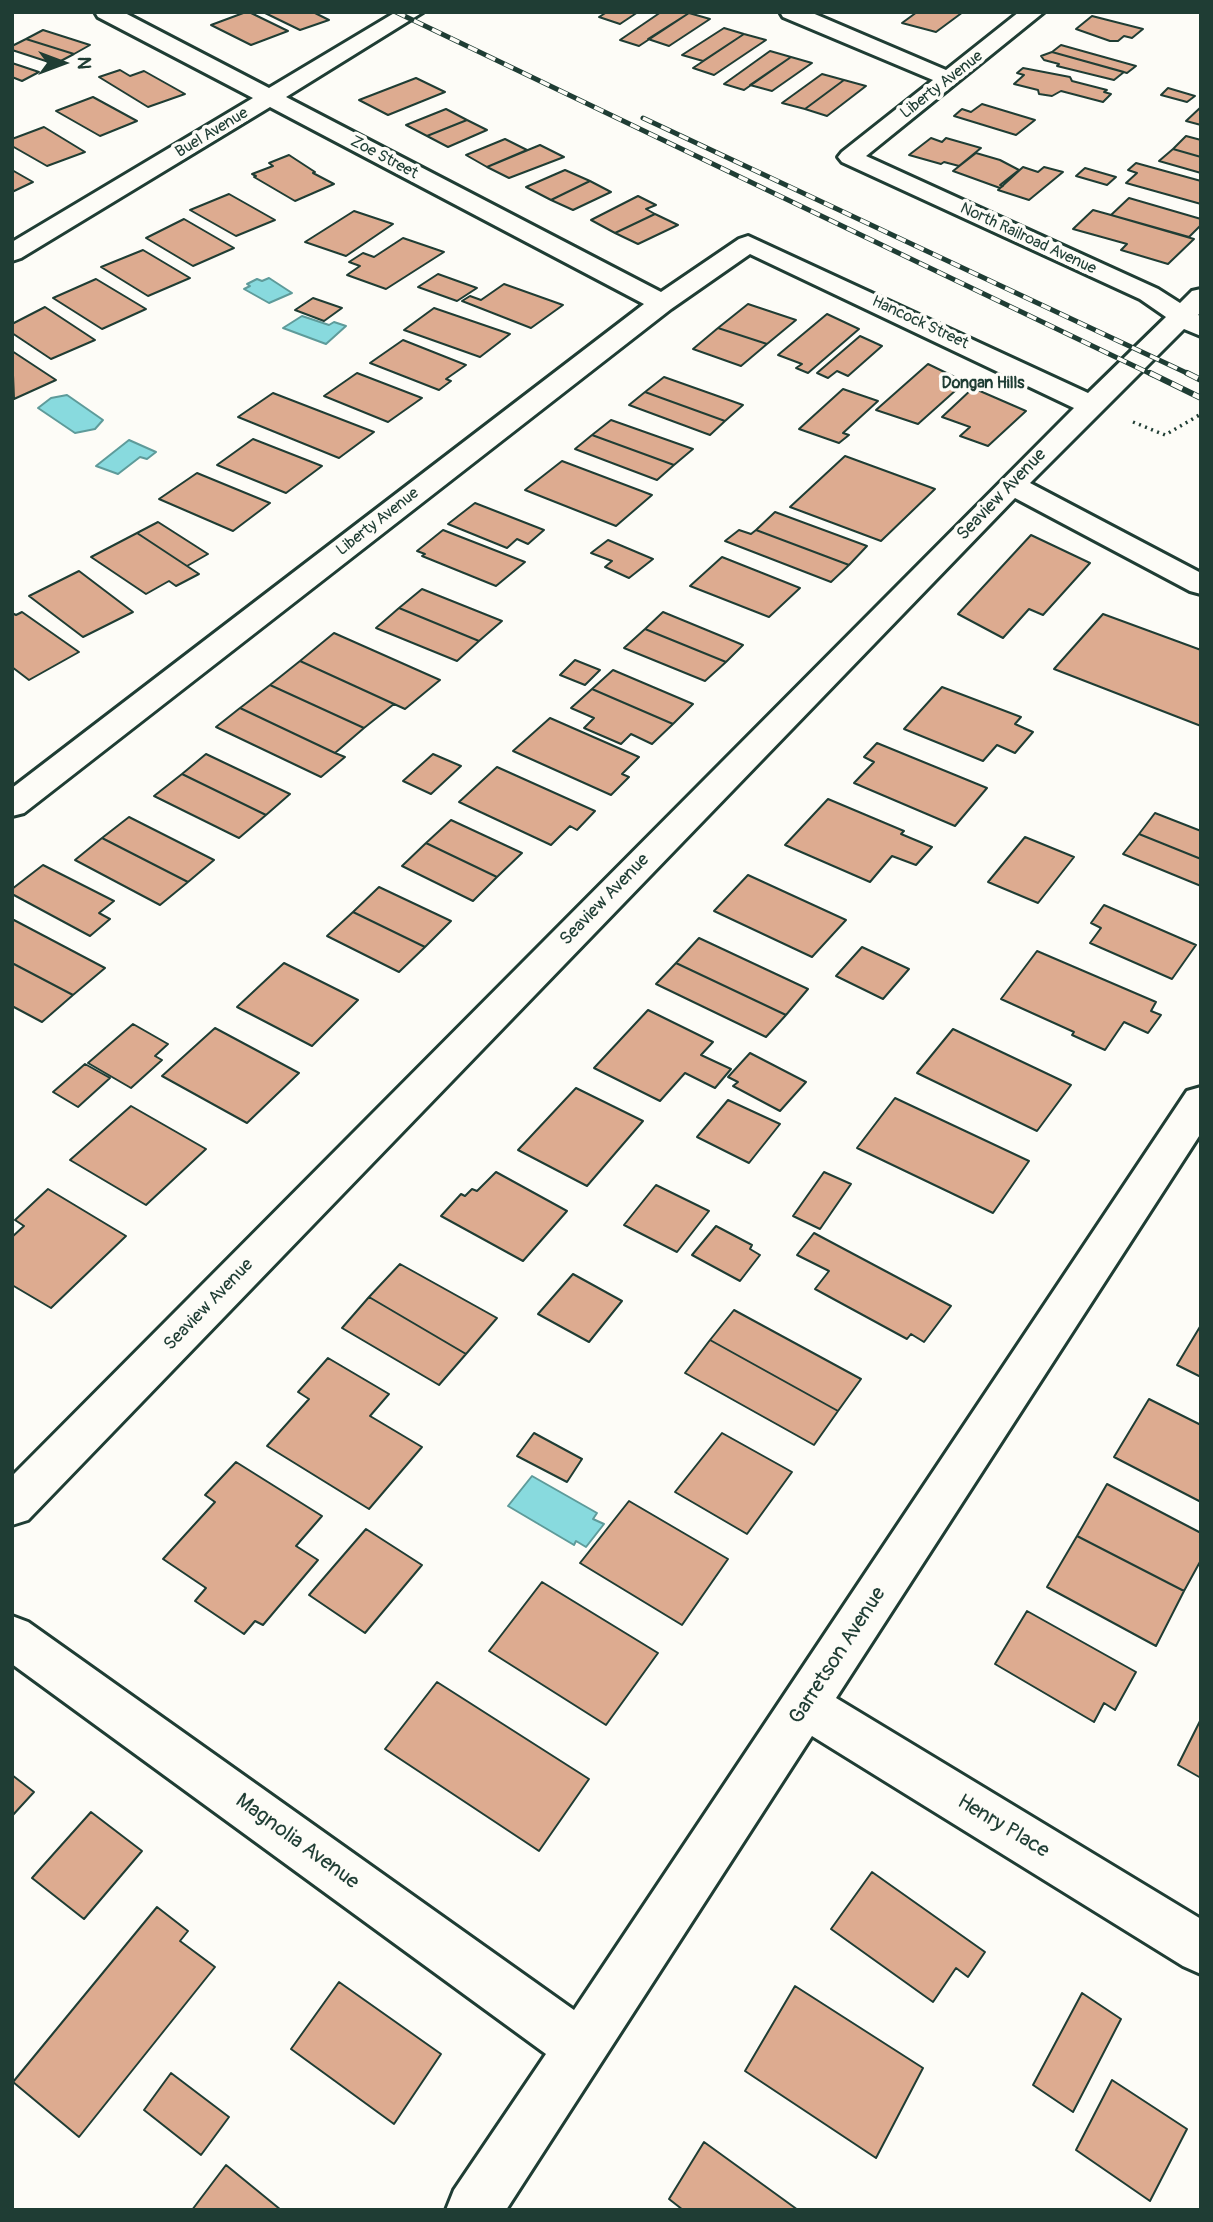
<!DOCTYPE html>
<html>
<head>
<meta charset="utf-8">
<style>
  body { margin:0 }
  #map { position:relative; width:1213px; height:2222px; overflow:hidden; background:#fdfcf7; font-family:Pangolin,sans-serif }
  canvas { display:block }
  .frame { position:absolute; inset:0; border:14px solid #1f3d34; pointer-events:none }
  .north { position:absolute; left:28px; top:28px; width:70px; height:70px; -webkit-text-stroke:5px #fdfcf7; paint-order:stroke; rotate:90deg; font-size:19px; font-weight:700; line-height:28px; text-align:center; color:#1f3d34 }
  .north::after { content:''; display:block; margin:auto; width:24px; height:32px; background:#1f3d34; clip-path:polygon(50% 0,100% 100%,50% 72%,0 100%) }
</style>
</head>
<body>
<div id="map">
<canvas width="1213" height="2222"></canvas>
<div class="frame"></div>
<div class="north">N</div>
</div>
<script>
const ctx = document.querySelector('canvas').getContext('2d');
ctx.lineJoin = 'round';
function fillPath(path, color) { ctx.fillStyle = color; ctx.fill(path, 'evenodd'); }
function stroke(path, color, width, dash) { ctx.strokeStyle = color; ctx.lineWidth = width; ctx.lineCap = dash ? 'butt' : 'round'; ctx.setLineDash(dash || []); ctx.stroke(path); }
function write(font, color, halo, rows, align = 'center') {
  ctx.font = font + ' Pangolin,sans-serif'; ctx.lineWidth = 7; ctx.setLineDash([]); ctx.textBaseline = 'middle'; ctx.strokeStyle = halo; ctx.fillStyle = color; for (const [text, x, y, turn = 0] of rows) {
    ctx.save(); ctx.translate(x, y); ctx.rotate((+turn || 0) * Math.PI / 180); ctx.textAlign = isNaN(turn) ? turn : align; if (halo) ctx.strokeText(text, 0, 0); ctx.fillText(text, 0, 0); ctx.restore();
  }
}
const water = new Path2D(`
  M269 278 292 293 269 303 244 289 250 286 247 284 257 279 262 281Z
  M302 316 329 325 334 322 346 326 326 344 283 328Z
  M67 395 103 420 95 429 75 433 38 408 51 398Z
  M129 440 156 452 147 459 140 457 118 474 96 466Z
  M532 1476 597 1513 593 1519 604 1524 586 1547 576 1541 574 1545 508 1506Z`);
fillPath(water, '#88dade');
stroke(water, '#5e9b9a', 2);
const building = new Path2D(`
  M246 12H249L288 31 251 45 211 25Z
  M263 12H313L329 20 300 30Z
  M607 12H638L620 24 599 17Z
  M661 12 689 13 639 46 620 40Z
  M917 12H963L936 32 902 23Z
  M689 13 710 19 669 46 648 39Z
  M1092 16 1143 29 1132 38 1124 36 1118 41H1110L1076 29Z
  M724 28 744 34 703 61 682 55Z
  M43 30 90 45 74 54 26 39Z
  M744 34 766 40 714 75 693 68Z
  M26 39 74 54 55 64 12 50V46Z
  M1061 45 1136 66 1127 73 1052 52Z
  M770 51 791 57 744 90 724 84Z
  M1052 52 1124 72 1114 80 1057 66 1059 64 1044 60 1041 56Z
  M791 57 812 63 772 91 750 85Z
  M12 63 39 72 22 81 12 77Z
  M1023 68 1070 77 1072 81 1107 90 1104 92 1111 94 1103 102 1061 91 1052 96 1039 94 1038 90 1014 84 1024 75 1017 73Z
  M120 70 130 76 144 71 185 94 148 107 99 77Z
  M822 74 844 80 805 109 782 103Z
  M416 78 445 92 388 115 359 100Z
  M844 80 866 86 827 116 805 109Z
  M1168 88 1195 96 1187 102 1161 95Z
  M93 97 137 121 100 136 56 111Z
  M982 104 1035 120 1016 135 954 116 962 109 971 112Z
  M1201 107V125L1186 121Z
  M446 109 467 120 427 136 406 125Z
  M467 120 487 130 448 147 427 136Z
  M44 127 85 152 47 166 12 146V139Z
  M1186 136 1201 140V157L1173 149Z
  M931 138 942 142 946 138 981 148 959 166 944 162 941 164 909 155Z
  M505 139 527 150 487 167 466 155Z
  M540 145 564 157 509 178 487 167Z
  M1173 149 1201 157V173L1159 161Z
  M976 153 1000 160 1019 170 1000 185 1003 186 1000 188 953 171Z
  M289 155 315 172 313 173 334 184 295 201 254 177 256 176 252 174 273 166 269 163Z
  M1136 163 1201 181V204L1126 183 1137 173 1128 170Z
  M1023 167 1038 172 1044 167 1063 172 1029 200 998 190Z
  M1085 168 1116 177 1107 185 1076 176Z
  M12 170 33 182 12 192Z
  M565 170 590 181 551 200 526 187Z
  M590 181 611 192 573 210 551 200Z
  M229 194 275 220 236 236 190 210Z
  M638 196 656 205 646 209 655 214 615 233 591 220Z
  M1129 198 1201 219V225L1189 237 1111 215Z
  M1093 210 1111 215 1194 239 1168 264 1121 250 1127 244 1073 229Z
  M354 211 393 224 346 256 305 242Z
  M655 214 678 225 638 244 615 233Z
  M184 219 234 248 193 266 146 238Z
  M403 238 444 252 386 289 347 275 360 266 349 262 363 253 374 257Z
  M143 250 190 278 148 296 101 267Z
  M438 274 477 288 457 301 418 287Z
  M96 279 146 309 102 329 53 298Z
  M504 284 563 305 531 328 462 301 470 296 481 300Z
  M313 298 342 308 324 321 295 310Z
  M748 304 796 320 767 344 718 328Z
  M45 307 95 340 51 359 12 333V324Z
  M434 308 510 334 480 357 404 330Z
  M827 314 859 329 808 373 796 368 802 364 778 355Z
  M718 328 767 344 741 366 693 349Z
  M860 336 882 346 848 376 837 371 828 378 817 373Z
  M403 340 466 365 446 379 451 381 439 390 370 363Z
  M12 351 56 380 14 399Z
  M928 364 965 382 918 424 876 410Z
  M357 373 422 398 388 422 324 396Z
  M664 377 743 405 725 421 645 392Z
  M973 388 1026 411 988 446 960 436 970 427 942 417Z
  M843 389 878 401 843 433 849 435 839 443 799 429Z
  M645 392 725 421 710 435 629 405Z
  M273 393 374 432 339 458 238 417Z
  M611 420 693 449 674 465 592 435Z
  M592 435 674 465 657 480 575 449Z
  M253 439 322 466 286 493 217 465Z
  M845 456 935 489 881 541 790 507Z
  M562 461 652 495 616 526 525 490Z
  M197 473 270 503 233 531 159 499Z
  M475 503 544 530 528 544 517 539 507 548 448 524Z
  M775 512 867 546 849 565 756 530Z
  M158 522 208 554 187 566 137 533Z
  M443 530 525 562 496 586 422 556 425 554 417 551Z
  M739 530 751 534 756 530 849 565 831 582 725 541Z
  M137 533 187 566 199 574 176 586 169 581 146 594 91 557Z
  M1031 535 1090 563 1043 615 1029 609 1003 638 958 614Z
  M608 540 653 559 629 578 605 567 612 561 591 553Z
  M722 557 800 588 769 617 690 586Z
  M79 571 133 612 83 637 29 596Z
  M422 589 502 621 479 641 399 608Z
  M399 608 479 641 457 661 376 628Z
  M22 612 79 652 29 680 12 667V613L16 615Z
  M663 612 743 645 726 662 645 629Z
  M1103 614 1201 650V726L1054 669Z
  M645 629 726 662 705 681 624 648Z
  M334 633 440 680 405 709 300 661Z
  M575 660 600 670 585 685 560 675Z
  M300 661 394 704 364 728 270 685Z
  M613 670 693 704 673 724 592 689Z
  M270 685 364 728 335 753 240 708Z
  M942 687 1021 717 1015 724 1033 732 1015 753 997 745 983 761 904 729Z
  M592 689 673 724 652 744 631 734 621 744 584 728 594 718 571 708Z
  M240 708 335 753 345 757 321 777 216 727Z
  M550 718 639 757 622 774 629 777 611 795 513 751Z
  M877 743 987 788 955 826 854 783 874 762 864 757Z
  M206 754 290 794 266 815 182 774Z
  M433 754 461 766 431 794 403 781Z
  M497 767 595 811 577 830 570 826 551 845 459 802Z
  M182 774 266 815 239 838 154 796Z
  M828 799 904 831 901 834 932 847 916 865 892 856 870 882 785 845Z
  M1155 813 1201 831V859L1139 834Z
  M129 817 214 860 188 882 102 838Z
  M451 820 522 853 497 877 426 843Z
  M1139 834 1201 859V886L1123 854Z
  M1025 837 1074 857 1038 903 988 882Z
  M102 838 188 882 160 905 75 860Z
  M426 843 497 877 473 901 402 866Z
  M43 865 114 901 99 913 110 919 90 936 12 894V889Z
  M748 875 846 920 812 957 714 911Z
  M379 887 451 921 425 947 353 912Z
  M1104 905 1196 945 1172 979 1090 943 1101 928 1091 923Z
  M353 912 425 947 399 972 327 936Z
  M12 919 105 968 73 995 12 963Z
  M699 938 808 989 786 1015 676 963Z
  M862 947 909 969 883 999 836 976Z
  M1037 951 1156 1002 1151 1011 1161 1015 1148 1033 1124 1022 1105 1050 1072 1035 1074 1032 1001 999Z
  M12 963 73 995 42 1022 12 1006Z
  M284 963 358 1000 312 1046 237 1007Z
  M676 963 786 1015 766 1037 656 984Z
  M648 1010 713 1042 701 1055 731 1069 715 1088 685 1073 660 1101 594 1068Z
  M133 1024 168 1044 155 1056 162 1060 131 1088 88 1063Z
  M215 1028 299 1073 247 1123 162 1076Z
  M953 1029 1071 1085 1037 1131 917 1073Z
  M750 1053 806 1082 780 1111 733 1086 738 1082 728 1077Z
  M85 1064 110 1078 78 1107 53 1092Z
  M576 1088 643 1121 587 1186 518 1150Z
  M895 1098 1029 1161 993 1213 857 1148Z
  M728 1100 780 1124 749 1163 697 1137Z
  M131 1106 206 1149 146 1205 70 1160Z
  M496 1172 567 1211 523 1261 441 1216 461 1194 465 1196 472 1189 477 1191Z
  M824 1172 851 1184 820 1229 793 1216Z
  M656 1185 709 1211 677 1252 624 1225Z
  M48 1189 126 1236 51 1308 12 1285V1237L24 1226 15 1220Z
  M716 1226 752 1245 750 1249 760 1255 740 1281 692 1255Z
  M814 1233 951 1306 924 1342 911 1334 907 1339 815 1289 829 1271 797 1255Z
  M400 1264 497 1318 466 1354 369 1297Z
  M573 1274 622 1301 589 1342 538 1314Z
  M369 1297 466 1354 439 1385 342 1328Z
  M734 1310 861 1379 838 1411 710 1340Z
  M1201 1325V1377L1177 1365Z
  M710 1340 838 1411 814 1445 685 1373Z
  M328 1358 389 1394 370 1416 422 1447 369 1509 267 1446 309 1399 298 1392Z
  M1149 1399 1201 1425V1502L1114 1457Z
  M534 1433 582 1459 567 1482 517 1456Z
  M722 1433 792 1472 747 1534 675 1492Z
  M236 1462 322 1516 296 1546 318 1560 263 1625 255 1621 244 1634 195 1601 206 1588 163 1559 215 1502 205 1495Z
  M1107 1484 1201 1533V1560L1184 1591 1077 1536Z
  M629 1501 728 1559 682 1625 580 1563Z
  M366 1529 422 1565 365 1633 309 1595Z
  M1077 1536 1184 1591 1156 1646 1047 1587Z
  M542 1582 658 1653 606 1725 489 1651Z
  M1027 1611 1136 1672 1115 1710 1104 1703 1094 1722 995 1664Z
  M437 1682 589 1779 539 1851 385 1749Z
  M1201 1719V1778L1178 1765Z
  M12 1775 34 1792 12 1816Z
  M91 1812 142 1851 84 1919 32 1878Z
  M872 1872 985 1952 968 1977 956 1968 933 2002 831 1929Z
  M157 1907 188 1931 180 1941 215 1967 79 2137 13 2082Z
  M339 1982 441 2054 394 2124 291 2049Z
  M795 1986 923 2068 876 2158 745 2071Z
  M1082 1993 1121 2019 1073 2112 1033 2085Z
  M171 2073 229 2117 201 2155 144 2110Z
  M1112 2080 1187 2129 1150 2201 1076 2150Z
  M704 2142 798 2210H683L669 2199Z
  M226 2165 281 2210H192Z`);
fillPath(building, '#ddab90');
stroke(building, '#1f3d34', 2);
const minor = new Path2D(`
  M95 12H123L269 88 396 12H423L286 97 661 292 739 239 748 236 1088 393 1166 317 1140 299 842 162 838 157 842 152 933 80 783 17 780 12H810L946 70 1019 12H1044L866 156 1158 289 1180 303 1192 291 1201 289V312L1198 315 1201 316V336L1184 329 1030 483 1201 573V594L1190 591 1015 498 28 1520 12 1525V1476L1074 408 750 254 671 309 24 813 12 816V788L644 304 270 107 21 258 12 261V242L253 98 98 17Z
  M1201 1087V1133L836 1698 1201 1919V1974L1183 1966 812 1736 506 2210H446L454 2190 546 2054 12 1664V1616L28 1622 574 2010 1187 1091Z`);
stroke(minor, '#1f3d34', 6);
stroke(new Path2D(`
  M1133 422 1165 435 1201 414`), '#1f3d34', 3.5, [2, 4.5]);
fillPath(minor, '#fdfcf7');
const railFar1 = new Path2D(`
  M396 12 1153 375
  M643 118 1191 375`);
const rail = new Path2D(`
  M1150 373 1201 398
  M1187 373 1201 380`);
stroke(railFar1, '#1f3d34', 5);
stroke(rail, '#1f3d34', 6);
stroke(railFar1, '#fdfcf7', 3.5, [10]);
stroke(rail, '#fdfcf7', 4.5, [12]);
write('16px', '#1f3d34', '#fdfcf7', [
  ["Liberty Avenue",942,85,-38],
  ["Buel Avenue",212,133,-31],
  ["Zoe Street",384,158,28],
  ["North Railroad Avenue",1028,239,25],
  ["Hancock Street",920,323,25],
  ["Liberty Avenue",378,522,-38]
]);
write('bold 16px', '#1f3d34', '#fdfcf7', [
  ["Dongan Hills",983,384]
]);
write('18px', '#1f3d34', '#fdfcf7', [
  ["Seaview Avenue",1002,495,-46],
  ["Seaview Avenue",605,900,-46],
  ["Seaview Avenue",209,1305,-46]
]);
write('21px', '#1f3d34', '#fdfcf7', [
  ["Garretson Avenue",838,1656,-57],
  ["Henry Place",1003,1827,31],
  ["Magnolia Avenue",297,1842,36]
]);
</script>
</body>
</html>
